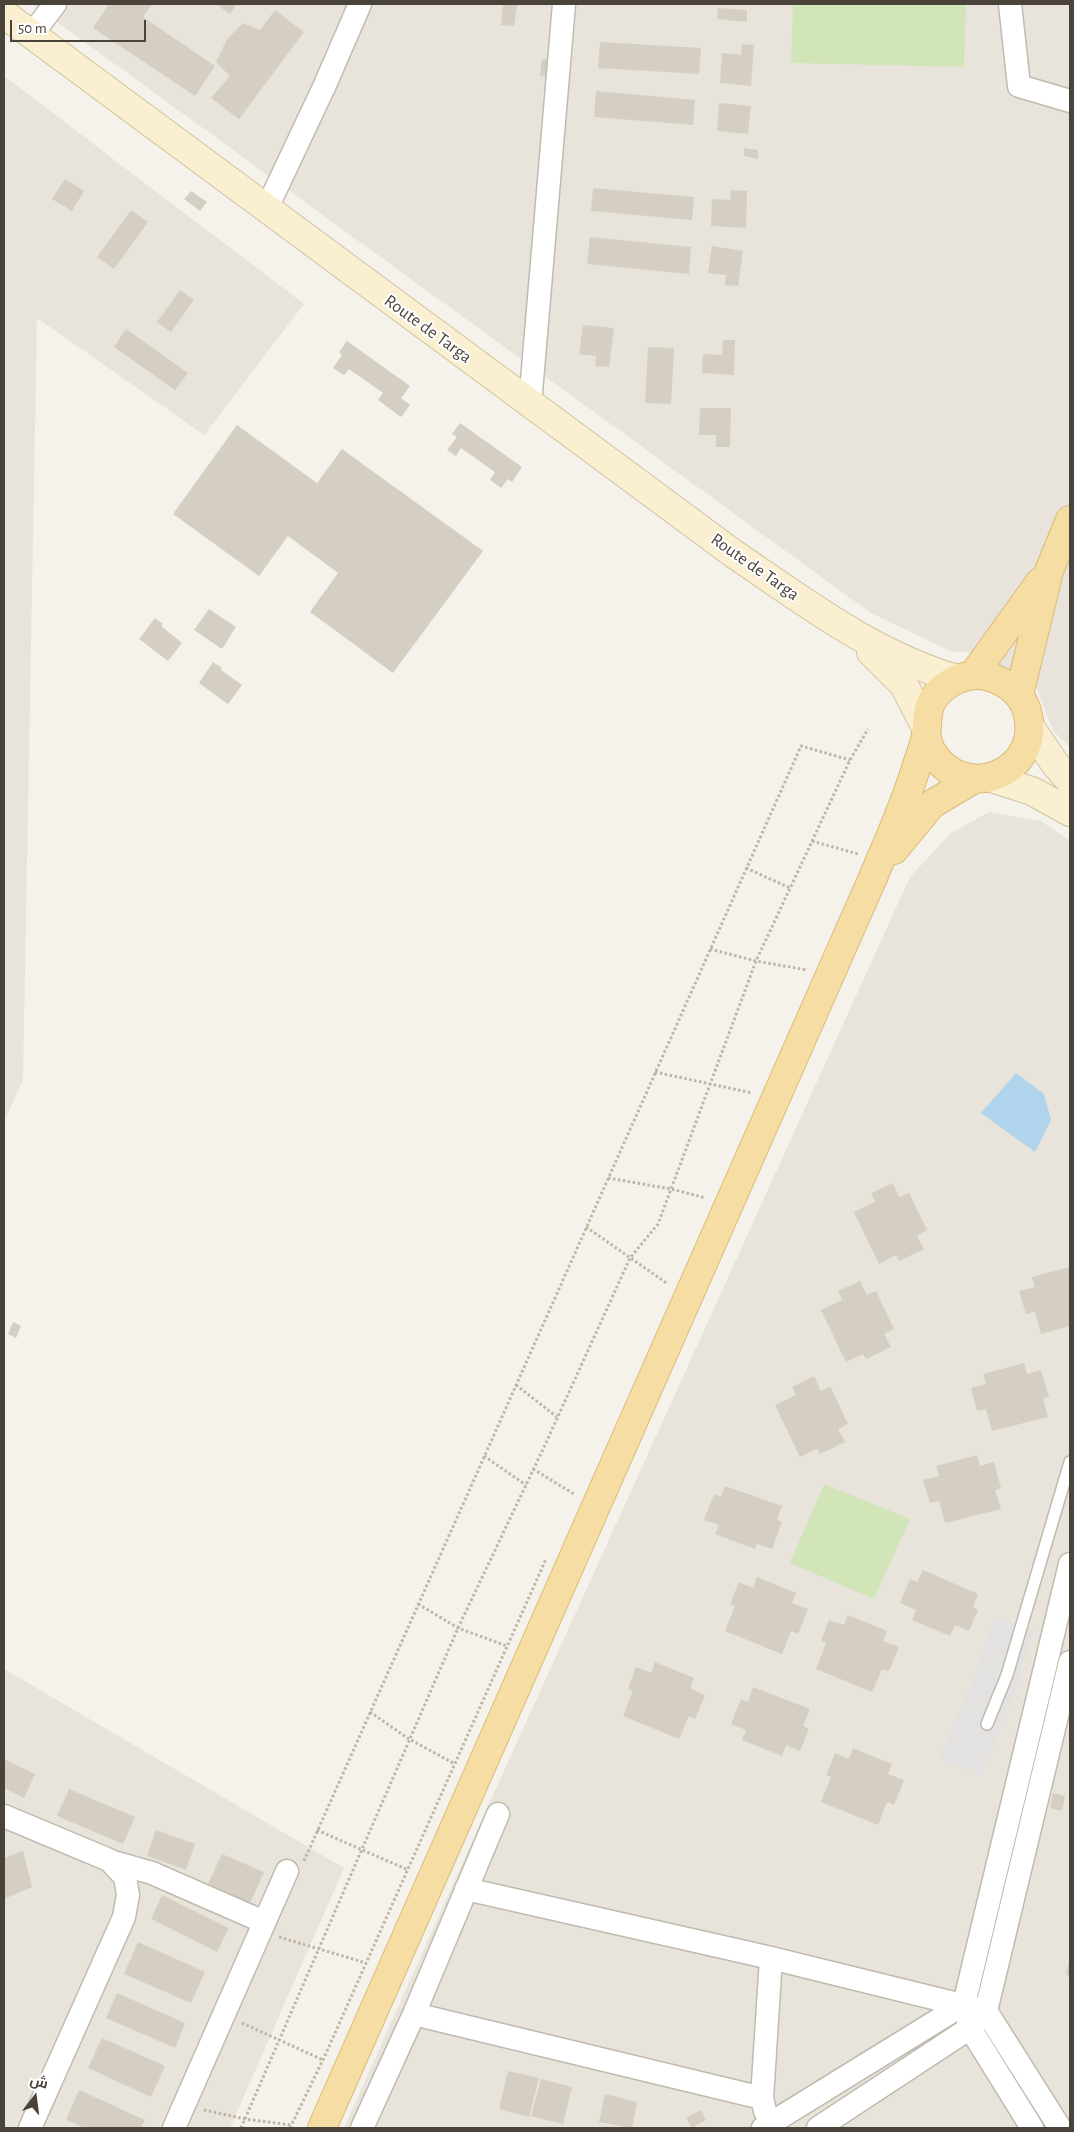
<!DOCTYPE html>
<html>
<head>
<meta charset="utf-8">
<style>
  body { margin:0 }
  #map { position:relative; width:1074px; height:2132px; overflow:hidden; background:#f5f2ec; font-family:"Alegreya Sans",Cairo,sans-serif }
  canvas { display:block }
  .frame { position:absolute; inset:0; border:5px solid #49433a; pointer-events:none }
  .north { position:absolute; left:10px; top:2072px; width:50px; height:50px; -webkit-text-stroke:4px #fff; paint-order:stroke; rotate:15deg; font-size:14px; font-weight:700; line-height:20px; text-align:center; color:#49433a }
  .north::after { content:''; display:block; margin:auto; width:18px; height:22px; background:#49433a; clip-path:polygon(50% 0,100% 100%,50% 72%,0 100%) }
  .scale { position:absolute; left:10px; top:20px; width:136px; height:22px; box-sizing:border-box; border:2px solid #49433a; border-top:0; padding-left:6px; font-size:15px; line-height:18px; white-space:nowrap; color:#49433a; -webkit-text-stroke:4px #fff; paint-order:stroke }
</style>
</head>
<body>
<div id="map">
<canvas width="1074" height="2132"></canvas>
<div class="frame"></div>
<div class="north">ش</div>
<div class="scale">50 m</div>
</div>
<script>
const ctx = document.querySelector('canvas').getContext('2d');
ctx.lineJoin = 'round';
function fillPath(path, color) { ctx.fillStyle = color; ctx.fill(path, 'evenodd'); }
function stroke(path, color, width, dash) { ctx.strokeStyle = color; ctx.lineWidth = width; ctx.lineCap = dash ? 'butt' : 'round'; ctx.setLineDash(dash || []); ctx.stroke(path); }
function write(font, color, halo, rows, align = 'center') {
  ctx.font = font + ' "Alegreya Sans",sans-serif'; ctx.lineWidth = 4; ctx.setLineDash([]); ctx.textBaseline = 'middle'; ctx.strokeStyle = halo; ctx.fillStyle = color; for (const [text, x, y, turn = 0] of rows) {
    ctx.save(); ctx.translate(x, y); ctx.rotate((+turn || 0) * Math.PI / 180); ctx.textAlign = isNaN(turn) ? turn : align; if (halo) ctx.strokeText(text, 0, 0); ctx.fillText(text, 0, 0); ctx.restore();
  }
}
fillPath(new Path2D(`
  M32 4H1070V747L1053 731 1036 686 967 652H952L871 613Z
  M4 76 304 304 204 435 37 318 23 1080 4 1122Z
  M989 812 1041 821 1070 841V2128H344L492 1797 910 877 950 834Z
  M4 1669 344 1868 230 2128H4Z`), '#e8e4db');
fillPath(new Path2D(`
  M793 4H966L964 67 791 63Z
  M824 1484 910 1519 874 1599 790 1563Z`), '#d2e5b9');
fillPath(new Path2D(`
  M994 1617 1034 1630 1015 1692 981 1776 939 1759 974 1677Z`), '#e4e2e0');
fillPath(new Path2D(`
  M1016 1073 1044 1094 1051 1120 1035 1152 981 1113Z`), '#afd4eb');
fillPath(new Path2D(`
  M109 4H152L143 17 215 66 195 96 93 28Z
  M216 4H237L230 14Z
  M503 4 517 5 514 26 501 25Z
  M718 8 747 10V22L717 19Z
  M275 10 304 32 239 119 211 98 230 76 216 62 227 39 243 23 260 30Z
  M600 42 701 48 699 74 598 68Z
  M742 44 754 45 751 86 720 83 722 53 741 55Z
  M542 59 554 60 552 78 540 76Z
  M596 91 695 100 693 125 594 117Z
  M719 103 751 106 748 134 717 131Z
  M744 148 758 150V159L744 156Z
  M65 179 84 191 72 211 52 199Z
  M593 188 694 197 692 220 591 211Z
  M731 190 747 191 746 228 711 226 712 199 730 200Z
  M191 191 207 202 200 211 184 199Z
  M131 210 148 222 114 269 97 257Z
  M590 237 691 247 689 274 587 264Z
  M712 246 743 251 738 286 725 285 726 275 708 273Z
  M180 290 194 300 171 332 157 322Z
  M583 325 614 328 609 367 595 366 596 356 579 354Z
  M126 329 188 373 175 390 114 347Z
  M723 340H735L734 375 702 373 703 354 722 355Z
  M347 341 410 386 401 398 410 405 401 417 378 400 383 393 349 369 344 375 333 368 342 355 339 352Z
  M648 347 674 348 671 404 645 403Z
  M700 408H731L730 447H716V435H699Z
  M460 423 522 467 512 482 508 479 501 488 490 480 495 472 461 448 456 456 447 450 457 437 452 434Z
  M237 425 317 483 342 449 483 551 393 673 310 612 338 573 288 536 259 576 173 514Z
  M209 609 236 627 222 649 194 630Z
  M155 618 163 624 161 626 182 643 168 661 139 639Z
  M213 662 222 668 221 670 242 685 228 704 199 683Z
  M893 1183 899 1197 909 1193 927 1230 917 1236 924 1249 899 1261 896 1255 879 1264 854 1212 875 1202 871 1193Z
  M1070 1267V1326L1041 1334 1035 1312 1026 1314 1019 1291 1035 1287 1032 1277Z
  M860 1281 867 1295 876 1291 894 1329 884 1334 891 1347 866 1359 863 1354 846 1362 821 1310 842 1300 838 1291Z
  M13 1322 21 1326 16 1338 8 1334Z
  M1024 1363 1027 1374 1041 1370 1049 1397 1043 1398 1048 1417 992 1431 986 1409 977 1411 971 1388 986 1384 983 1374Z
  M814 1376 821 1391 830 1386 848 1424 838 1429 845 1442 820 1454 817 1449 800 1457 775 1405 796 1395 792 1387Z
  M977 1455 980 1466 994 1462 1001 1488 995 1490 1001 1509 945 1523 939 1501 930 1503 923 1480 939 1476 936 1466Z
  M725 1486 782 1506 777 1520 782 1522 772 1549 757 1544 755 1549 715 1534 719 1525 704 1520 714 1494 721 1497Z
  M923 1570 978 1594 973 1607 978 1610 969 1631 955 1625 950 1636 912 1620 916 1610 900 1603 910 1579 917 1582Z
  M757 1577 796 1593 792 1603 808 1609 798 1634 791 1631 782 1654 725 1631 735 1606 730 1604 739 1582 753 1588Z
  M848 1615 887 1631 883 1641 899 1647 889 1671 882 1669 872 1692 816 1669 826 1643 821 1641 829 1620 844 1625Z
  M655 1662 694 1678 690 1688 705 1695 695 1719 689 1716 679 1739 623 1716 633 1691 628 1689 636 1667 651 1673Z
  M753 1687 810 1709 803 1726 809 1729 800 1751 786 1745 782 1756 742 1740 746 1730 731 1724 741 1699 748 1702Z
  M853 1748 892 1764 888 1774 904 1780 894 1805 887 1802 878 1825 821 1802 831 1777 826 1775 835 1753 849 1759Z
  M4 1759 35 1774 24 1798 4 1788Z
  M69 1789 135 1817 123 1844 57 1816Z
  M1053 1793 1065 1796 1062 1811 1050 1808Z
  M156 1830 195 1844 186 1870 147 1856Z
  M23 1851 32 1887 4 1899V1858Z
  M222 1854 264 1872 250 1903 208 1884Z
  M162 1895 229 1928 217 1952 151 1919Z
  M138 1942 205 1972 191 2003 124 1974Z
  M1070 1958V1977L1066 1974Z
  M117 1993 185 2023 175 2048 106 2018Z
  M102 2038 165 2066 151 2097 88 2068Z
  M508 2071 539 2078 529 2117 499 2109Z
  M541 2079 572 2087 563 2124 531 2116Z
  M79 2090 145 2120 141 2128H85L66 2120Z
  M605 2094 637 2102 632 2128 599 2122Z
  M701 2110 706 2120 692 2128 686 2118Z`), '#d5cec3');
const service = new Path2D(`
  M987 1724 1007 1675 1070 1462`);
const minor = new Path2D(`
  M1010 4 1019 86 1070 101
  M32 34 55 4
  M266 210 324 87 360 4
  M530 404 564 4
  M4 1816 109 1860 125 1877 128 1895 124 1917 30 2128
  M110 1861 152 1873 264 1922
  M466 1889 771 1958 986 2011 1060 2128
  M414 2014 762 2098
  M765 2111 762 2098 771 1958
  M174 2128 287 1871
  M362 2128 414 2014 498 1814
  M763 2128 964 2004
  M818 2128 970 2028 986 2011 1070 1662
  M1032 2128 970 2028 964 2004 1070 1564`);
const secondary = new Path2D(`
  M4 14 734 554C805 602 874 655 957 679
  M871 652 904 685 926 728
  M1030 727 1056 765 1070 781
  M991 778 1032 791 1070 812`);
const primary = new Path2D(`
  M973 675 1040 582
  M1019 695 1049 571 1070 520
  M894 850 932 804 974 779
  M322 2128 871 882C887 844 905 805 917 765 920 756 924 746 926 736 928 724 926 714 931 703 942 682 971 669 993 678 1009 684 1022 695 1027 711 1044 771 966 805 933 753 929 748 928 741 926 735`);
stroke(service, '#c0baaf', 14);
stroke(minor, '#c0baaf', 25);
stroke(secondary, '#d0c3a0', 30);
stroke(primary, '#daba75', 30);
stroke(new Path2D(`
  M812 841 858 854
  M746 868 790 888
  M710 949 756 961 807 970
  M655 1072 752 1093
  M608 1178 671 1189 706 1198
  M586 1227 668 1284
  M516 1385 557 1417
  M484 1456 526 1485
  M533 1469 574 1494
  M418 1604 458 1628 507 1646
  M370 1712 409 1739 455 1764
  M317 1830 408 1870
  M304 1861 801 746 850 760
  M279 1937 366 1963
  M242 2023 323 2060
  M204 2110 245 2119 291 2125
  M241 2128 458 1628 545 1445 630 1258 658 1224 756 961 850 760 868 729
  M290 2128 323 2060 546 1559`), '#c0b5a2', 3, [2.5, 2.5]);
stroke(service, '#fff', 11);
stroke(minor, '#fff', 22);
stroke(secondary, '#faefd1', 28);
stroke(primary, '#f6dda4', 28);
write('18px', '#49433a', '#fff', [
  ["Route de Targa",428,329,36],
  ["Route de Targa",755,567,35]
]);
</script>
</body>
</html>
